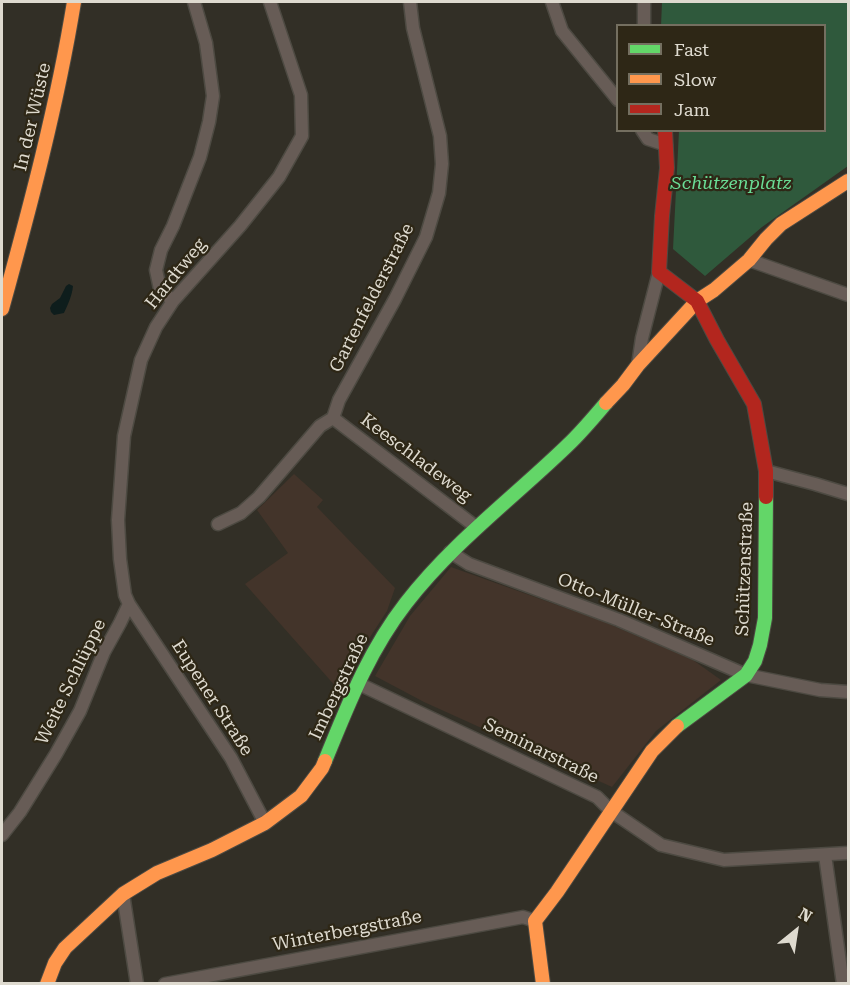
<!DOCTYPE html>
<html>
<head>
<meta charset="utf-8">
<style>
  body { margin:0 }
  #map { position:relative; width:850px; height:985px; overflow:hidden; background:#322f26; font-family:"Roboto Serif",serif }
  canvas { display:block }
  .frame { position:absolute; inset:0; border:3px solid #dedacf; pointer-events:none }
  .legend { position:absolute; left:616px; top:24px; width:210px; height:108px; box-sizing:border-box; background:#2e2716; border:2px solid #746f60; margin:0; padding:8px 10px; list-style:none; font-size:18px; color:#dedacf }
  .legend li { display:flex; align-items:center; gap:12px; height:30px }
  .legend b { width:30px; border:2px solid #746f60 }
  .north { position:absolute; left:766px; top:901px; width:60px; height:60px; -webkit-text-stroke:4px #2e2716; paint-order:stroke; rotate:30deg; font-size:16px; font-weight:700; line-height:24px; text-align:center; color:#dedacf }
  .north::after { content:''; display:block; margin:auto; width:21px; height:27px; background:#dedacf; clip-path:polygon(50% 0,100% 100%,50% 72%,0 100%) }
</style>
</head>
<body>
<div id="map">
<canvas width="850" height="985"></canvas>
<div class="frame"></div>
<ul class="legend">
<li><b style="height:8px;background:#63d668"></b>Fast</li>
<li><b style="height:8px;background:#ff974d"></b>Slow</li>
<li><b style="height:8px;background:#b3261e"></b>Jam</li>
</ul>
<div class="north">N</div>
</div>
<script>
const ctx = document.querySelector('canvas').getContext('2d');
ctx.lineJoin = 'round';
function fillPath(path, color) { ctx.fillStyle = color; ctx.fill(path, 'evenodd'); }
function stroke(path, color, width, dash) { ctx.strokeStyle = color; ctx.lineWidth = width; ctx.lineCap = dash ? 'butt' : 'round'; ctx.setLineDash(dash || []); ctx.stroke(path); }
function write(font, color, halo, rows, align = 'center') {
  ctx.font = font + ' "Roboto Serif",serif'; ctx.lineWidth = 4.5; ctx.setLineDash([]); ctx.textBaseline = 'middle'; ctx.strokeStyle = halo; ctx.fillStyle = color; for (const [text, x, y, turn = 0] of rows) {
    ctx.save(); ctx.translate(x, y); ctx.rotate((+turn || 0) * Math.PI / 180); ctx.textAlign = isNaN(turn) ? turn : align; if (halo) ctx.strokeText(text, 0, 0); ctx.fillText(text, 0, 0); ctx.restore();
  }
}
fillPath(new Path2D(`
  M294 474 323 500 317 507 395 588 387 611 337 688 245 584 288 553 257 510Z
  M451 567 602 621 693 660 721 680 656 731 612 787 424 702 375 676 410 616Z`), '#43342a');
fillPath(new Path2D(`
  M662 2H848V166L762 227 705 276 673 249 679 131 824 130V26H661Z`), '#2f593c');
fillPath(new Path2D(`
  M69 284 73 286C72 296 68 304 64 313L54 315 51 312 50 308 52 304 60 298 66 286Z`), '#0e1d1c');
const street = new Path2D(`
  M552 2 562 31 618 100
  M644 2V26
  M642 130 648 139 666 145
  M749 260 848 295
  M173 301 160 289 156 270 161 250 173 226 200 157 209 122 213 96 206 43 194 2
  M638 365 642 338 659 272
  M333 418 476 527
  M766 471 815 484 848 494
  M218 524 241 513 259 497 320 426 333 418 339 400 395 299 426 237 439 193 442 164 440 136 413 28 410 2
  M450 552 469 564 619 620 746 675 820 690 848 692
  M357 683 597 797 611 811 661 845 724 860 848 853
  M265 823 231 758 129 604 125 595 120 559 118 520 124 436 141 360 156 327 173 301 240 226 279 177 302 136 301 95 270 2
  M2 835 20 812 56 754 80 711 104 652 120 623 129 604
  M825 855 843 984
  M123 894 137 984
  M165 984 523 917 535 921`);
const fast = new Path2D(`
  M677 726 746 675 755 661 760 645 765 618 766 497
  M325 761C348 705 368 652 406 603 454 541 517 495 572 441 584 429 595 416 606 403`);
const slow = new Path2D(`
  M2 309C30 207 57 106 74 2
  M606 403 623 385 638 365 697 301 714 290 749 260 766 239 781 224 848 181
  M47 984 55 963 65 948 123 894 157 873 212 850 265 823 301 796 322 768 325 761
  M543 984 535 921 557 892 652 751 677 726`);
const jam = new Path2D(`
  M665 130 667 168 662 216 659 272 697 301 717 340 754 404 766 471V497`);
stroke(street, '#4d4a42', 15);
stroke(fast, '#4d4a42', 16);
stroke(slow, '#4d4a42', 16);
stroke(jam, '#4d4a42', 16);
stroke(street, '#675c56', 12);
stroke(fast, '#63d668', 14);
stroke(slow, '#ff974d', 14);
stroke(jam, '#b3261e', 14);
write('18px', '#dedacf', '#2e2716', [
  ["In der Wüste",33,117,-77],
  ["Hardtweg",176,274,-51],
  ["Gartenfelderstraße",372,298,-63],
  ["Keeschladeweg",416,458,37],
  ["Schützenstraße",745,569,-88],
  ["Otto-Müller-Straße",636,610,22],
  ["Weite Schlüppe",71,682,-64],
  ["Imbergstraße",339,687,-65],
  ["Eupener Straße",212,698,57],
  ["Seminarstraße",541,751,26],
  ["Winterbergstraße",347,931,-11]
]);
write('italic 18px', '#6add95', '#2e2716', [
  ["Schützenplatz",731,184]
]);
</script>
</body>
</html>
